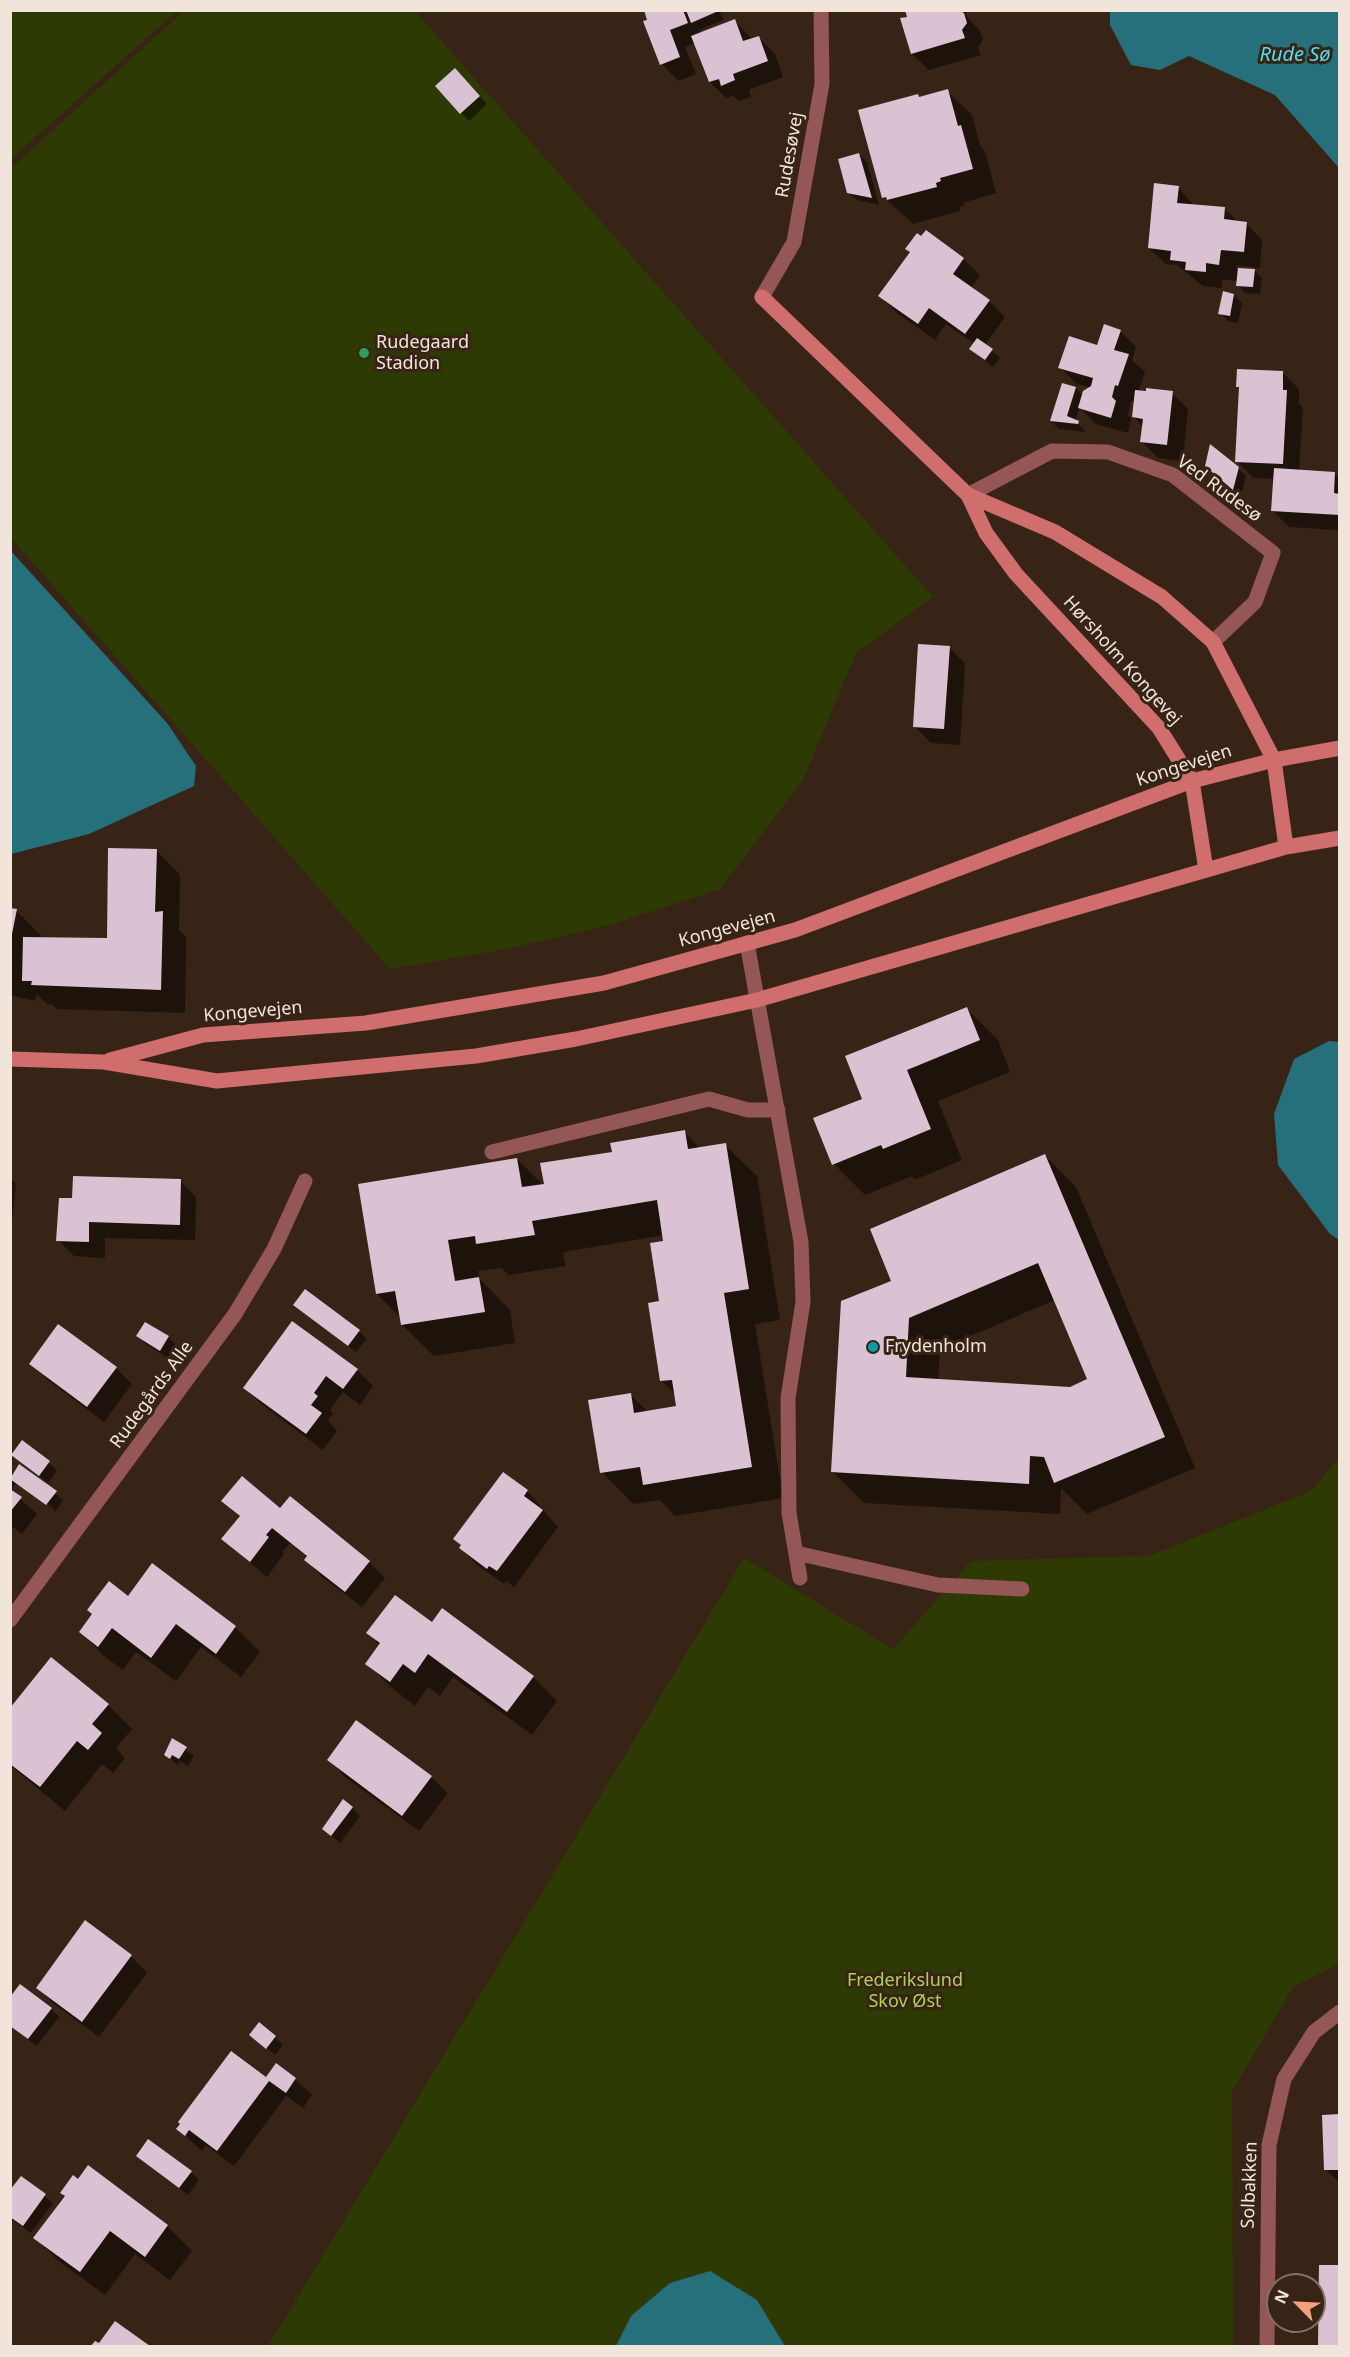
<!DOCTYPE html>
<html>
<head>
<meta charset="utf-8">
<style>
  body { margin:0 }
  #map { position:relative; width:1350px; height:2357px; overflow:hidden; background:#372416; font-family:"Noto Sans",sans-serif }
  canvas { display:block }
  .frame { position:absolute; inset:0; border:12px solid #f1e4db; pointer-events:none }
  .north { position:absolute; left:1266px; top:2273px; width:60px; height:60px; box-sizing:border-box; background:#372416; border:2px solid #817165; border-radius:50%; rotate:294deg; font-size:16px; font-weight:700; line-height:24px; text-align:center; color:#f1e4db }
  .north::after { content:''; display:block; margin:auto; width:21px; height:27px; background:#f2a17e; clip-path:polygon(50% 0,100% 100%,50% 72%,0 100%) }
</style>
</head>
<body>
<div id="map">
<canvas width="1350" height="2357"></canvas>
<div class="frame"></div>
<div class="north">N</div>
</div>
<script>
const ctx = document.querySelector('canvas').getContext('2d');
ctx.lineJoin = 'round';
function fillPath(path, color) { ctx.fillStyle = color; ctx.fill(path, 'evenodd'); }
function stroke(path, color, width, dash) { ctx.strokeStyle = color; ctx.lineWidth = width; ctx.lineCap = dash ? 'butt' : 'round'; ctx.setLineDash(dash || []); ctx.stroke(path); }
function write(font, color, halo, rows, align = 'center') {
  ctx.font = font + ' "Noto Sans",sans-serif'; ctx.lineWidth = 6; ctx.setLineDash([]); ctx.textBaseline = 'middle'; ctx.strokeStyle = halo; ctx.fillStyle = color; for (const [text, x, y, turn = 0] of rows) {
    ctx.save(); ctx.translate(x, y); ctx.rotate((+turn || 0) * Math.PI / 180); ctx.textAlign = isNaN(turn) ? turn : align; if (halo) ctx.strokeText(text, 0, 0); ctx.fillText(text, 0, 0); ctx.restore();
  }
}
fillPath(new Path2D(`
  M11 10H177V11L11 159Z
  M184 11H415L933 597 856 653 803 780 720 889 610 925 506 949 390 969 11 538V168Z
  M1339 1458V1964L1293 1987 1232 2092 1233 2346H785L757 2300 710 2272 670 2283 631 2316 616 2346H268L744 1558 893 1649 971 1561 1149 1556 1311 1491Z`), '#2d3a03');
fillPath(new Path2D(`
  M1110 11H1339V168L1275 95 1189 56 1160 70 1131 65 1110 25Z
  M10 550 167 723 196 766 194 786 89 834 11 854Z
  M1329 1041 1339 1042V1240L1330 1234 1278 1165 1274 1114 1294 1059Z
  M710 2271 757 2300 785 2346H616L631 2316 670 2283Z`), '#26707b');
fillPath(new Path2D(`
  M645 10H685L690 15 688 10H719L723 20 699 30 701 34 735 21 752 39 758 37 775 54 783 77 749 90 751 97 739 101 733 96 726 98 710 82 695 43 685 47 696 74 678 81 662 64 645 22 649 21Z
  M907 10H965L967 17 980 31 983 40 978 48 981 55 929 70 912 54Z
  M463 78 487 104 469 121 461 113Z
  M947 91 972 115 980 146 985 151 996 193 963 203 964 206 959 207 960 211 913 224 884 197Z
  M859 155 867 162 879 205 857 200 848 192Z
  M1178 187 1194 206 1225 209 1239 223H1246L1262 240 1260 268 1237 265 1236 269 1254 270 1262 278 1260 294 1245 293 1237 285 1238 281 1222 279V288L1203 286 1177 265 1166 264 1149 248Z
  M926 232 963 259 980 275 971 288 989 301 1005 317 985 345 1000 358 993 367 971 349 975 344 946 324 935 340 896 312 880 296Z
  M1234 295 1242 303 1238 323 1228 321 1220 313Z
  M1120 331 1136 347 1132 360 1145 372 1138 392 1172 393 1188 409 1183 461 1158 458 1142 442 1143 427 1134 417 1135 402 1131 401 1128 415 1131 419 1128 433 1096 424 1080 408 1075 421 1086 432 1059 429 1051 421 1075 388 1083 396 1091 388 1077 384 1060 368 1098 347Z
  M1283 373 1299 389V404L1303 408 1299 471 1334 473 1340 479V530L1289 527 1272 510 1274 479 1253 478 1237 461 1241 390 1238 386Z
  M1238 468 1246 476 1241 496 1215 474Z
  M949 647 965 664 960 745 931 743 914 726Z
  M156 850 180 875 179 930 186 937 185 1013 57 1009 53 1005 47 1004 37 994 35 1001 10 995V909L16 910 44 939 108 940Z
  M966 1008 998 1040 1010 1072 938 1101 962 1160 915 1180 912 1176 865 1195 834 1164 864 1100Z
  M684 1132 701 1149 725 1145 757 1176 780 1320 755 1324 783 1498 675 1516 660 1500 633 1504 602 1472 631 1395 648 1412 678 1407 676 1395 662 1381 661 1303 664 1235 563 1252 566 1266 509 1275 501 1268 478 1271 480 1279 510 1310 515 1343 434 1356 402 1325 401 1318 377 1294 517 1159 543 1185 614 1153Z
  M1045 1156 1076 1187 1195 1468 1087 1514 1061 1488 1060 1514 864 1503 832 1471 893 1281ZM1055 1300 1089 1380 1070 1388 938 1380 940 1349Z
  M10 1179 16 1184 11 1228H10Z
  M180 1181 196 1197 195 1240 105 1238V1258L74 1256 58 1240 73 1200Z
  M295 1305 359 1331 367 1339 356 1352Z
  M138 1336 168 1337 176 1345 168 1358 146 1344Z
  M31 1363 116 1368 132 1384 104 1422 48 1380Z
  M357 1370 373 1386 360 1405 343 1392 330 1410 333 1413 328 1421 337 1431 323 1450 261 1404 245 1388Z
  M22 1442 57 1470 48 1483 13 1455Z
  M20 1466 63 1500 55 1512 53 1508 16 1483 11 1491 37 1514 22 1534 10 1525V1478Z
  M527 1491 558 1527 514 1587 506 1581 504 1584 477 1565 461 1548 462 1546 455 1539Z
  M223 1501 280 1510 369 1562 385 1578 362 1607 322 1577 306 1560 308 1558 290 1543 282 1552 284 1554 267 1577 223 1539 240 1518Z
  M152 1565 235 1627 260 1652 241 1677 201 1647 176 1681 136 1652 123 1670 105 1657 81 1632 128 1598Z
  M368 1633 533 1677 557 1701 532 1735 453 1677 440 1696 428 1687 415 1706 392 1688 367 1664 380 1646Z
  M108 1705 132 1729 116 1748 125 1758 113 1773 102 1764 65 1811 10 1765V1710Z
  M356 1722 431 1777 448 1793 419 1831 345 1777 329 1760Z
  M172 1740 194 1756 188 1766 180 1761 178 1765 166 1755Z
  M352 1808 360 1816 340 1843 324 1829Z
  M131 1956 147 1973 99 2037 54 2004 38 1988Z
  M51 2009 59 2017 37 2046 10 2026Z
  M251 2035 275 2037 283 2045 275 2055Z
  M276 2065 295 2079 312 2095 303 2108 286 2096 234 2166 206 2145 202 2151 178 2129 266 2079Z
  M1340 2115V2183L1326 2170Z
  M138 2156 191 2172 199 2180 188 2195Z
  M89 2167 167 2226 192 2251 170 2280 135 2254 105 2295 60 2262 35 2238Z
  M21 2178 53 2203 31 2233 10 2218V2192Z
  M115 2323 148 2346H93L96 2343 99 2345Z`), '#0007');
fillPath(new Path2D(`
  M644 10H683L688 23 670 30 680 57 660 65 643 21 647 20Z
  M686 10H716V12L691 23Z
  M905 10H958L964 13 967 23 962 30 965 38 911 54 900 18 907 17Z
  M735 19 743 41 759 36 768 61 733 74 735 80 721 86 719 79 709 82 691 36Z
  M455 68 480 96 460 114 435 86Z
  M948 89 958 126 961 125 973 169 940 178 941 181 936 183 937 187 887 200 886 197 882 198 858 110 918 94 919 97Z
  M859 153 872 198 847 193 838 159Z
  M1154 183 1179 186 1177 203 1225 207 1224 219 1247 222 1244 252 1221 250 1219 265 1206 263V272L1185 270 1186 262 1170 260 1171 251 1148 248Z
  M926 230 964 258 953 274 990 300 965 334 929 308 918 324 878 296 910 252 905 249 917 233 921 236Z
  M1238 268 1255 269 1253 287 1236 286Z
  M1223 291 1234 294 1230 316 1218 314Z
  M1104 324 1121 330 1114 350 1129 354 1118 386 1115 385 1112 397 1116 401 1111 418 1078 408 1083 391 1091 386 1093 378 1058 368 1069 336 1097 345Z
  M977 338 993 349 985 360 969 349Z
  M1237 369 1283 371V390H1287L1283 464 1235 462 1239 387H1236Z
  M1062 383 1076 387 1067 416 1079 421 1078 424 1050 421Z
  M1146 388 1173 391 1167 445 1140 442 1143 419 1132 417 1135 390 1146 391Z
  M1210 444 1239 467 1233 490 1205 466Z
  M1274 468 1335 472 1334 493 1340 494V515L1271 511Z
  M918 644 950 646 944 729 913 727Z
  M108 848 157 849 155 912 163 911 161 990 31 985 32 981H22L23 937 107 938Z
  M10 908 17 909 12 934H10Z
  M967 1007 980 1040 907 1070 931 1129 883 1149 881 1145 832 1165 813 1118 862 1099 845 1056Z
  M685 1130 688 1149 726 1143 749 1289 724 1293 752 1467 643 1485 640 1467 600 1473 588 1400 631 1393 634 1413 676 1406 672 1380 660 1381 648 1303 659 1301 650 1243 663 1241 657 1200 532 1221 535 1235 476 1244 475 1236 448 1240 455 1281 479 1277 485 1312 401 1325 395 1291 376 1294 358 1184 517 1158 522 1187 544 1184 540 1163 612 1152 610 1143Z
  M1045 1154 1165 1437 1054 1483 1044 1457 1030 1456 1029 1484 831 1472 841 1301 891 1281 870 1229ZM1038 1263 1087 1379 1070 1387 906 1377 909 1318Z
  M73 1176 181 1179 180 1225 89 1222V1242L56 1241 59 1198H72Z
  M305 1289 360 1330 348 1346 293 1305Z
  M292 1321 358 1369 343 1389 326 1376 314 1393 318 1396 311 1405 322 1413 306 1434 243 1388Z
  M145 1322 169 1336 160 1351 136 1336Z
  M58 1324 117 1367 87 1407 29 1364Z
  M22 1440 50 1461 39 1476 11 1455Z
  M19 1464 57 1491 46 1505 10 1479Z
  M503 1472 528 1490 524 1496 543 1510 497 1571 489 1566 487 1569 459 1548 461 1545 453 1539Z
  M242 1476 280 1508 290 1496 370 1561 345 1592 304 1560 307 1556 272 1528 266 1535 269 1537 250 1562 221 1539 240 1516 221 1501Z
  M10 1489 22 1497 10 1512Z
  M152 1563 236 1626 216 1654 176 1624 151 1658 112 1628 98 1647 79 1632 92 1614 87 1610 109 1581 128 1596Z
  M395 1595 432 1622 442 1608 534 1676 507 1712 428 1654 415 1673 403 1664 390 1682 365 1664 380 1643 366 1633Z
  M51 1657 109 1704 92 1724 102 1733 88 1750 77 1741 40 1787 10 1764V1708Z
  M356 1720 432 1776 402 1816 327 1760Z
  M172 1738 187 1747 179 1759 172 1755 170 1759 164 1755Z
  M343 1799 353 1807 331 1836 322 1829Z
  M85 1920 132 1955 82 2022 36 1988Z
  M20 1984 52 2008 28 2039 10 2026V1997Z
  M259 2022 276 2036 266 2049 249 2035Z
  M231 2051 266 2077 276 2063 296 2078 286 2093 269 2081 217 2151 189 2130 185 2136 176 2129 180 2124 178 2122Z
  M1340 2114V2170H1324L1322 2115Z
  M148 2139 192 2171 179 2188 136 2156Z
  M88 2165 168 2225 145 2257 110 2231 80 2272 33 2238 65 2196 60 2193 73 2175 78 2179Z
  M21 2176 46 2194 23 2226 10 2217V2190Z
  M1319 2265H1340V2346H1318Z
  M115 2321 150 2346H91L95 2341 99 2343Z`), '#dbc2d3');
stroke(new Path2D(`
  M747 943 801 1242 803 1302 788 1398 789 1513 800 1578
  M492 1152 709 1099 748 1110H778
  M796 1553 938 1585 1022 1589`), '#945755', 15);
stroke(new Path2D(`
  M762 297 794 242 822 84 821 10
  M968 495 1052 451 1108 452 1173 475 1273 553 1255 602 1213 642
  M10 1620 235 1314 274 1249 305 1181
  M1267 2346 1269 2145 1284 2079 1314 2032 1340 2012`), '#945755', 15);
stroke(new Path2D(`
  M762 297 968 495 1055 532 1162 597 1213 642 1274 760 1286 847
  M968 495 986 533 1016 574 1159 728 1192 781 1206 870
  M10 1059 104 1062 217 1081 476 1056 576 1039 757 1000 1286 847 1340 838
  M110 1060 203 1035 366 1023 604 983 795 930 1192 781 1274 760 1340 748`), '#d06e6e', 15);
for (const [x, y, r, color] of [
  [364,353,6,"#2e9e5b"],
  [873,1347,6,"#0f9aa8"]
]) { const dot = new Path2D(); dot.arc(x, y, r, 0, 2 * Math.PI); ctx.fillStyle = color; ctx.fill(dot); stroke(dot, '#372416', 2); }
write('18px', '#f1e4db', '#372416', [
  ["Rudesøvej",790,155,-80],
  ["Ved Rudesø",1219,489,36],
  ["Hørsholm Kongevej",1122,661,48],
  ["Kongevejen",1184,766,-18],
  ["Kongevejen",727,929,-15],
  ["Kongevejen",253,1012,-5],
  ["Rudegårds Alle",152,1395,-54],
  ["Solbakken",1250,2185,-88]
]);
write('18px', '#f1e4db', '#372416', [
  ["Rudegaard",376,343],
  ["Stadion",376,364],
  ["Frydenholm",885,1347]
], 'left');
write('18px', '#afd058', '#372416', [
  ["Frederikslund",905,1981],
  ["Skov Øst",905,2002]
]);
write('italic 20px', '#4fddf0', '#372416', [
  ["Rude Sø",1295,55]
]);
</script>
</body>
</html>
